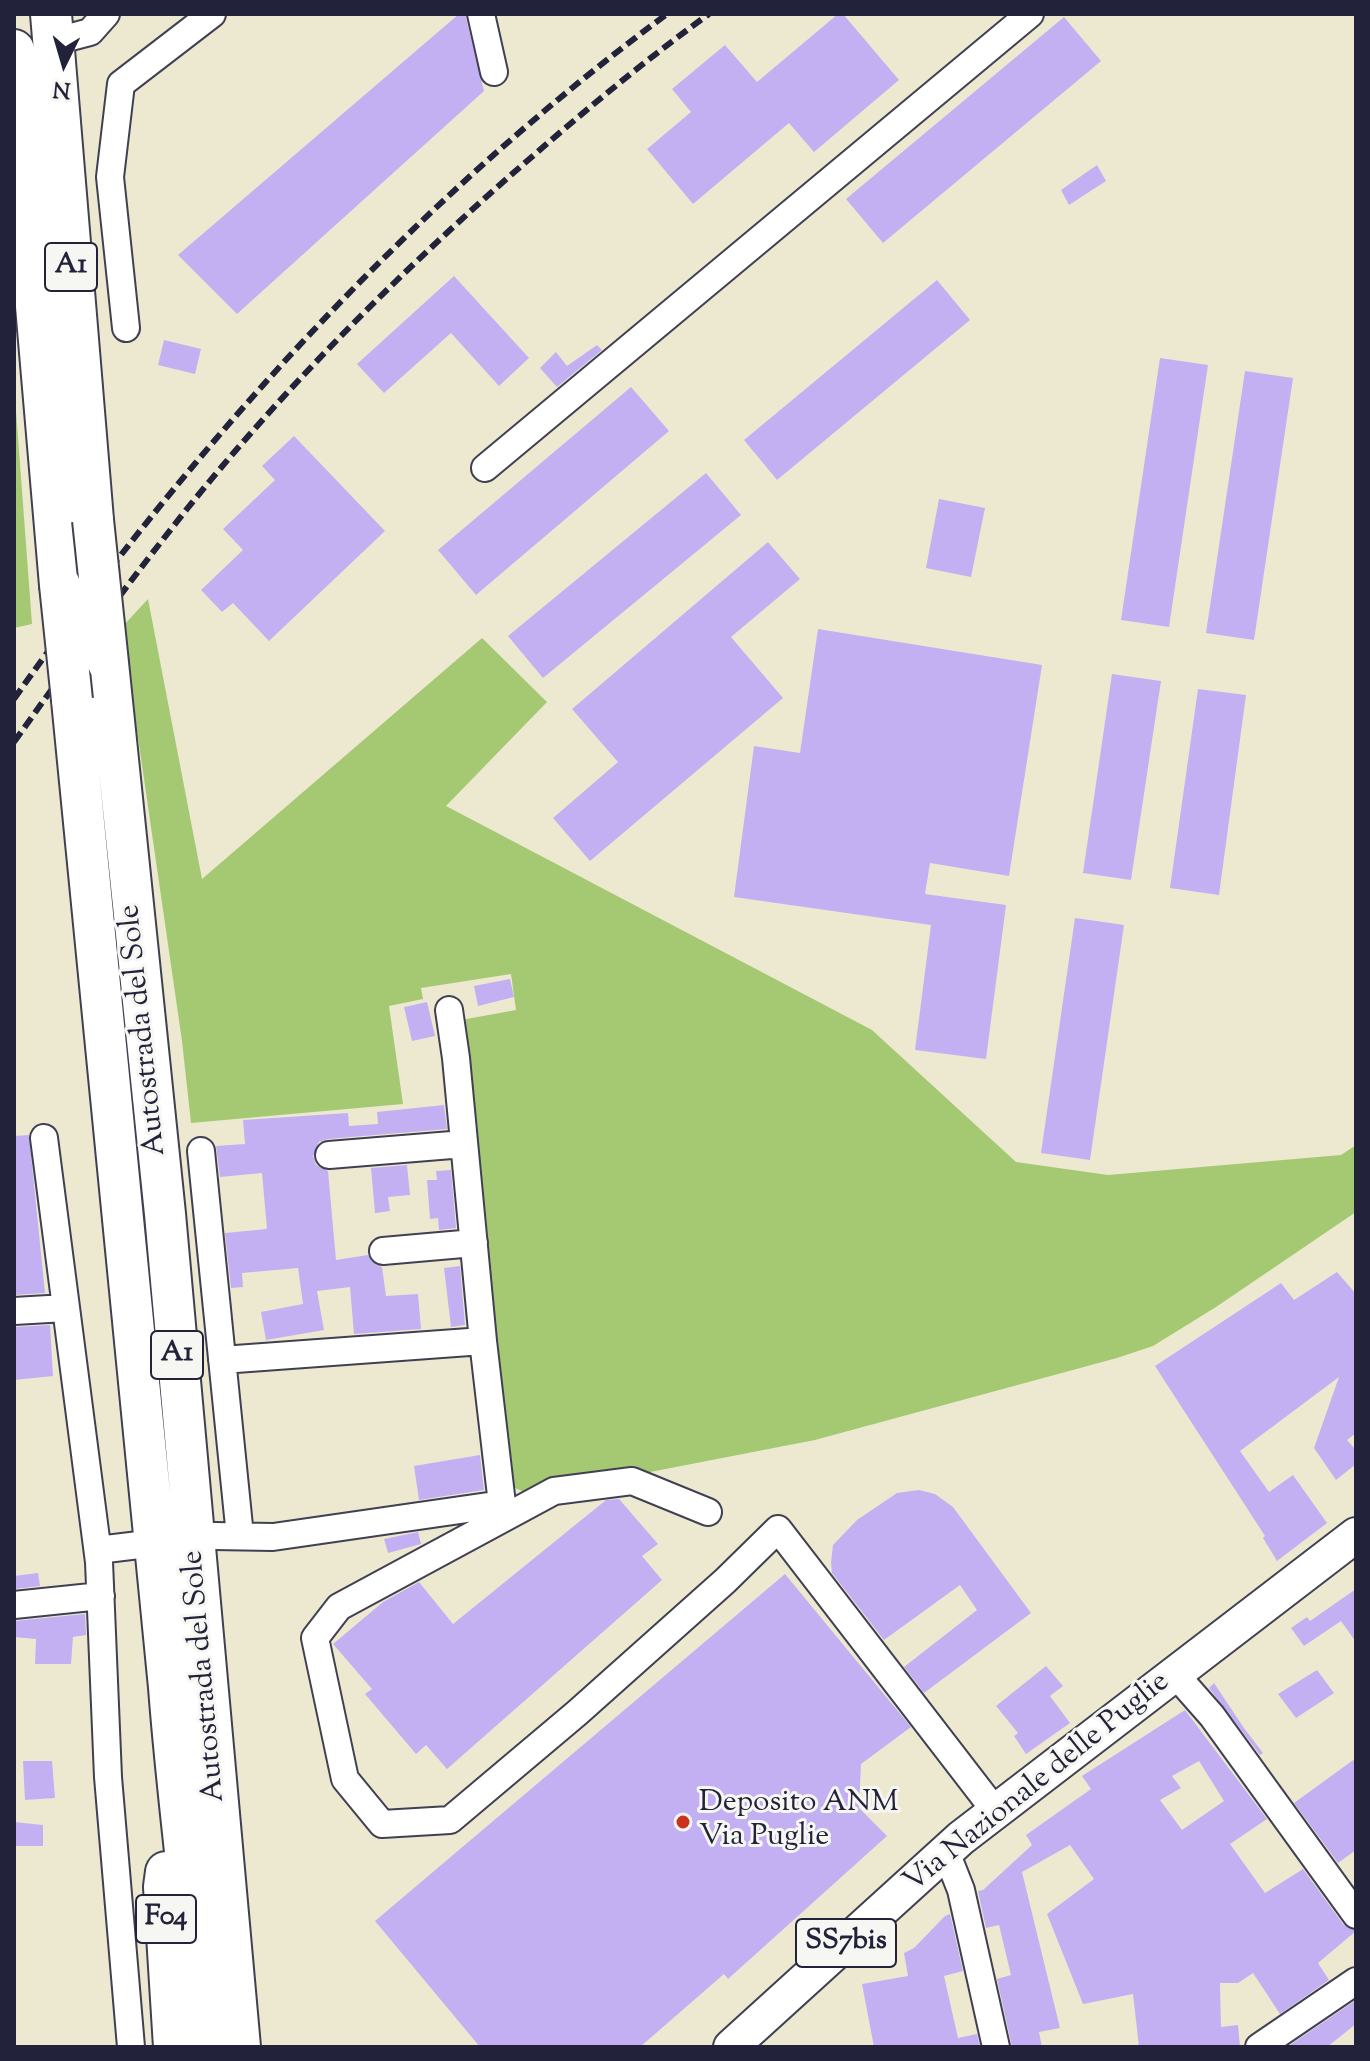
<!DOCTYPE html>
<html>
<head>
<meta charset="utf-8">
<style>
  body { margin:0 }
  #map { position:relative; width:1370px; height:2061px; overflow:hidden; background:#ede9d1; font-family:"Sorts Mill Goudy",serif }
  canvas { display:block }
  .frame { position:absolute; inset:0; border:16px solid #22223b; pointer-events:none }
  .north { position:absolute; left:24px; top:24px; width:80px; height:80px; -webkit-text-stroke:6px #f6f6f2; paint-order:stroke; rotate:185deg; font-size:22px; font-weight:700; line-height:32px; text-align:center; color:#22223b }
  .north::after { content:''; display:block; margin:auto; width:28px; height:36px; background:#22223b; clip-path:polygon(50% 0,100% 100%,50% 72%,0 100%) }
</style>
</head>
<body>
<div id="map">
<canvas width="1370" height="2061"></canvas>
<div class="frame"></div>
<div class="north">N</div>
</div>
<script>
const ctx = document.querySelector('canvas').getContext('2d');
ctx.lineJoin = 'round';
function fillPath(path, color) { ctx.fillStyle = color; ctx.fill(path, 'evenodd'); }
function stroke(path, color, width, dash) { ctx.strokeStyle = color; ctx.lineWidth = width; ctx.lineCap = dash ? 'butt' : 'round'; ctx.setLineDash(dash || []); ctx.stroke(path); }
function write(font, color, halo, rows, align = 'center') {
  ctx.font = font + ' "Sorts Mill Goudy",serif'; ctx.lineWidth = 6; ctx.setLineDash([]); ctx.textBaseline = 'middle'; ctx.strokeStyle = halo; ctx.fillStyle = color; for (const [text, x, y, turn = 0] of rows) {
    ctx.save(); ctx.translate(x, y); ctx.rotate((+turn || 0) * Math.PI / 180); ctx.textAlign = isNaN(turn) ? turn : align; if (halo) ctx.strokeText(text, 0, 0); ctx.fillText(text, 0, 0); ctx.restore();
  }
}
fillPath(new Path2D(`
  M14 384 32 624 14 628Z
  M148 599 202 879 482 638 547 702 446 806 872 1030 1016 1162 1108 1175 1341 1155 1356 1145V1212L1216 1307 1153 1346 1117 1358 815 1440 542 1493 522 1491 510 1486 461 1020 516 1010 511 974 421 988 423 999 389 1006 403 1104 191 1123 182 1041 122 627Z`), '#a5c973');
fillPath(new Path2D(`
  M459 14H465L484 91 237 314 178 255Z
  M838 14H843L899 80 814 152 789 123 693 204 647 149 691 112 672 89 725 45 757 82Z
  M1064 17 1101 61 883 243 846 199Z
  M1097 165 1106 181 1069 205 1061 190Z
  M454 276 529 358 499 386 451 333 384 393 357 364Z
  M937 280 970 320 777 480 744 440Z
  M164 340 201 349 195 374 158 365Z
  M597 345 602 350 557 387 540 368 556 352 567 366Z
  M1160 358 1208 365 1169 627 1121 620Z
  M1245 371 1293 378 1254 640 1206 633Z
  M631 387 669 431 476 595 438 550Z
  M294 436 385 531 269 641 233 603 222 612 201 590 243 550 223 529 275 480 262 466Z
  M706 473 741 515 543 678 508 636Z
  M939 499 985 508 971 577 926 568Z
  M768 542 800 579 731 637 783 698 590 861 553 818 618 762 572 709Z
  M818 629 1042 665 1009 876 930 863 925 894 1006 905 986 1059 915 1050 931 925 734 897 754 746 800 753Z
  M1112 674 1161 681 1131 880 1083 873Z
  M1198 689 1246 695 1219 895 1170 888Z
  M1075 918 1124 925 1090 1160 1041 1153Z
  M510 979 514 997 478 1006 474 986Z
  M427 1002 435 1036 412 1041 404 1007Z
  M444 1105 447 1129 328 1139 319 1142 313 1156 316 1165 328 1171 336 1260 368 1255 376 1265 382 1267 386 1296 418 1294 421 1329 354 1334 350 1287 317 1291 324 1330 266 1340 261 1312 303 1304 298 1268 242 1273 243 1287 231 1288 225 1233 267 1229 262 1173 220 1177 216 1146 245 1144 243 1120 348 1113 349 1126 378 1124 377 1112Z
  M29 1135 45 1293 14 1295V1136Z
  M407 1165 410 1195 388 1197 390 1211 375 1213 371 1168Z
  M451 1170 456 1228 439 1230 438 1218 430 1219 427 1180H437L436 1171Z
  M460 1266 465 1325 451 1327 444 1268Z
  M1337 1272 1356 1294V1433L1347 1440 1356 1450V1464L1336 1480 1314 1448 1339 1377 1240 1451 1269 1492 1293 1475 1327 1523 1277 1561 1263 1538 1265 1536 1155 1366 1281 1283 1294 1300Z
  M50 1325 53 1376 14 1380V1327Z
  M480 1455 484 1490 419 1500 414 1466Z
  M919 1490 935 1494 953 1507 1031 1613 924 1693 904 1667 977 1610 960 1585 884 1640 832 1573 831 1563 833 1545 857 1520 897 1493Z
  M619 1499 658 1544 642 1556 662 1580 447 1769 426 1745 416 1754 365 1694 372 1689 333 1644 383 1602 419 1582 453 1624 606 1500Z
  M418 1532 421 1544 388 1553 384 1539Z
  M38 1573 40 1586 14 1589V1576Z
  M785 1574 911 1727 861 1764 859 1808 887 1836 728 1979 724 1974 640 2047H480L375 1921Z
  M1356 1589V1642L1341 1621 1304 1646 1291 1628 1307 1617 1310 1621Z
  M85 1614 86 1635 73 1637 71 1664H35L36 1639 14 1637V1621Z
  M1046 1666 1063 1686 1050 1696 1070 1723 1026 1754 1014 1736 1018 1733 996 1706Z
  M1317 1670 1334 1693 1296 1718 1278 1694Z
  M1214 1683 1244 1728 1263 1753 1260 1755 1209 1688Z
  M1185 1710 1267 1819 1230 1844 1265 1893 1303 1869 1343 1924 1356 1931 1318 1963 1329 1980 1280 2014 1253 1973 1238 1983H1220L1221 2027 1238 2025 1240 2047H1139L1133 1994 1083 2004 1047 1914 1094 1879 1070 1845 1022 1872 1060 2028 1039 2032 1042 2047H1012L997 1979 1011 1975 999 1925 986 1928 978 1891 983 1890 1032 1845 1026 1835 1091 1789 1082 1776ZM1199 1761 1224 1801 1182 1830 1160 1800 1181 1788 1172 1776Z
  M1356 1758V1850L1338 1863 1294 1803Z
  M23 1761H52L55 1798 25 1800Z
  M14 1822 43 1825V1846H14Z
  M950 1914 963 1971 944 1976 958 2038 977 2034 980 2047H874L862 1984 908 1976 904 1953 914 1948 945 1916Z
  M1356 2000V2024L1327 2047H1287Z`), '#c3b0f2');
const minor = new Path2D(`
  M481 14 494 72
  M71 37 90 32 106 14
  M126 328 110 177 121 84 212 14
  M485 468 1030 14
  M44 1138 99 1562 108 1777 131 2047
  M201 1151 240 1536
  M329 1155 464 1144
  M383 1251 474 1243
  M14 1311 66 1308
  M222 1360 483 1341 456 1058 449 1010
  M708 1512 632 1481 554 1491 339 1607 315 1638 345 1779 382 1824 450 1820 577 1713 725 1581 778 1529 996 1812
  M214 1536 273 1537 502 1504 483 1341
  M98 1550 139 1545
  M14 1605 101 1596
  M1175 1674 1212 1716 1356 1915
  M946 1852 961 1890 996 2047
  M1259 2047 1356 1981`);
const major = new Path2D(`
  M731 2047 961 1838 1356 1535`);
const highway = new Path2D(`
  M51 14 93 520
  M14 50 60 585
  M108 663 165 1214 240 2047
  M72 700 169 1687C178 1807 195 1927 206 2047
  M166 1872 164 1887 174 2047`);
stroke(minor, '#404052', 30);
stroke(major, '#404052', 38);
stroke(highway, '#404052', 44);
stroke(minor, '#fff', 26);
stroke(major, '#fff', 34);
stroke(highway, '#fff', 40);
stroke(new Path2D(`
  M14 699C196 441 413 202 667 14
  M14 742C62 675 110 607 161 542 262 411 379 292 503 182 569 124 637 66 709 14`), '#22223b', 6, [12, 6]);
const highwayBridge = new Path2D(`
  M93 520 108 663
  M60 585 72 700`);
stroke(highwayBridge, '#404052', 44, []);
stroke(highwayBridge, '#fff', 40);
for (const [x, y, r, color] of [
  [683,1822,8,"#c8321e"]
]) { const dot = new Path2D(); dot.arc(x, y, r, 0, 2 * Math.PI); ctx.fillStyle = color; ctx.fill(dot); stroke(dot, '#f6f6f2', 3); }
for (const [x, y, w] of [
  [71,267,52],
  [177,1355,52],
  [166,1919,60],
  [846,1943,100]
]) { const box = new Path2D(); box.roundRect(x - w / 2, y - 24, w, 48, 6); ctx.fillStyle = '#f6f6f2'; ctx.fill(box); stroke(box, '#22223b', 2); }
write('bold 28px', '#22223b', null, [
  ["A1",71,267],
  ["A1",177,1355],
  ["F04",166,1919],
  ["SS7bis",846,1943]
]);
write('30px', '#22223b', '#f6f6f2', [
  ["Autostrada del Sole",145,1030,-96],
  ["Autostrada del Sole",206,1676,-95],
  ["Via Nazionale delle Puglie",1038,1784,-39]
]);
write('30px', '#22223b', '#f6f6f2', [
  ["Deposito ANM",699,1805],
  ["Via Puglie",699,1839]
], 'left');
</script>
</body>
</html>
